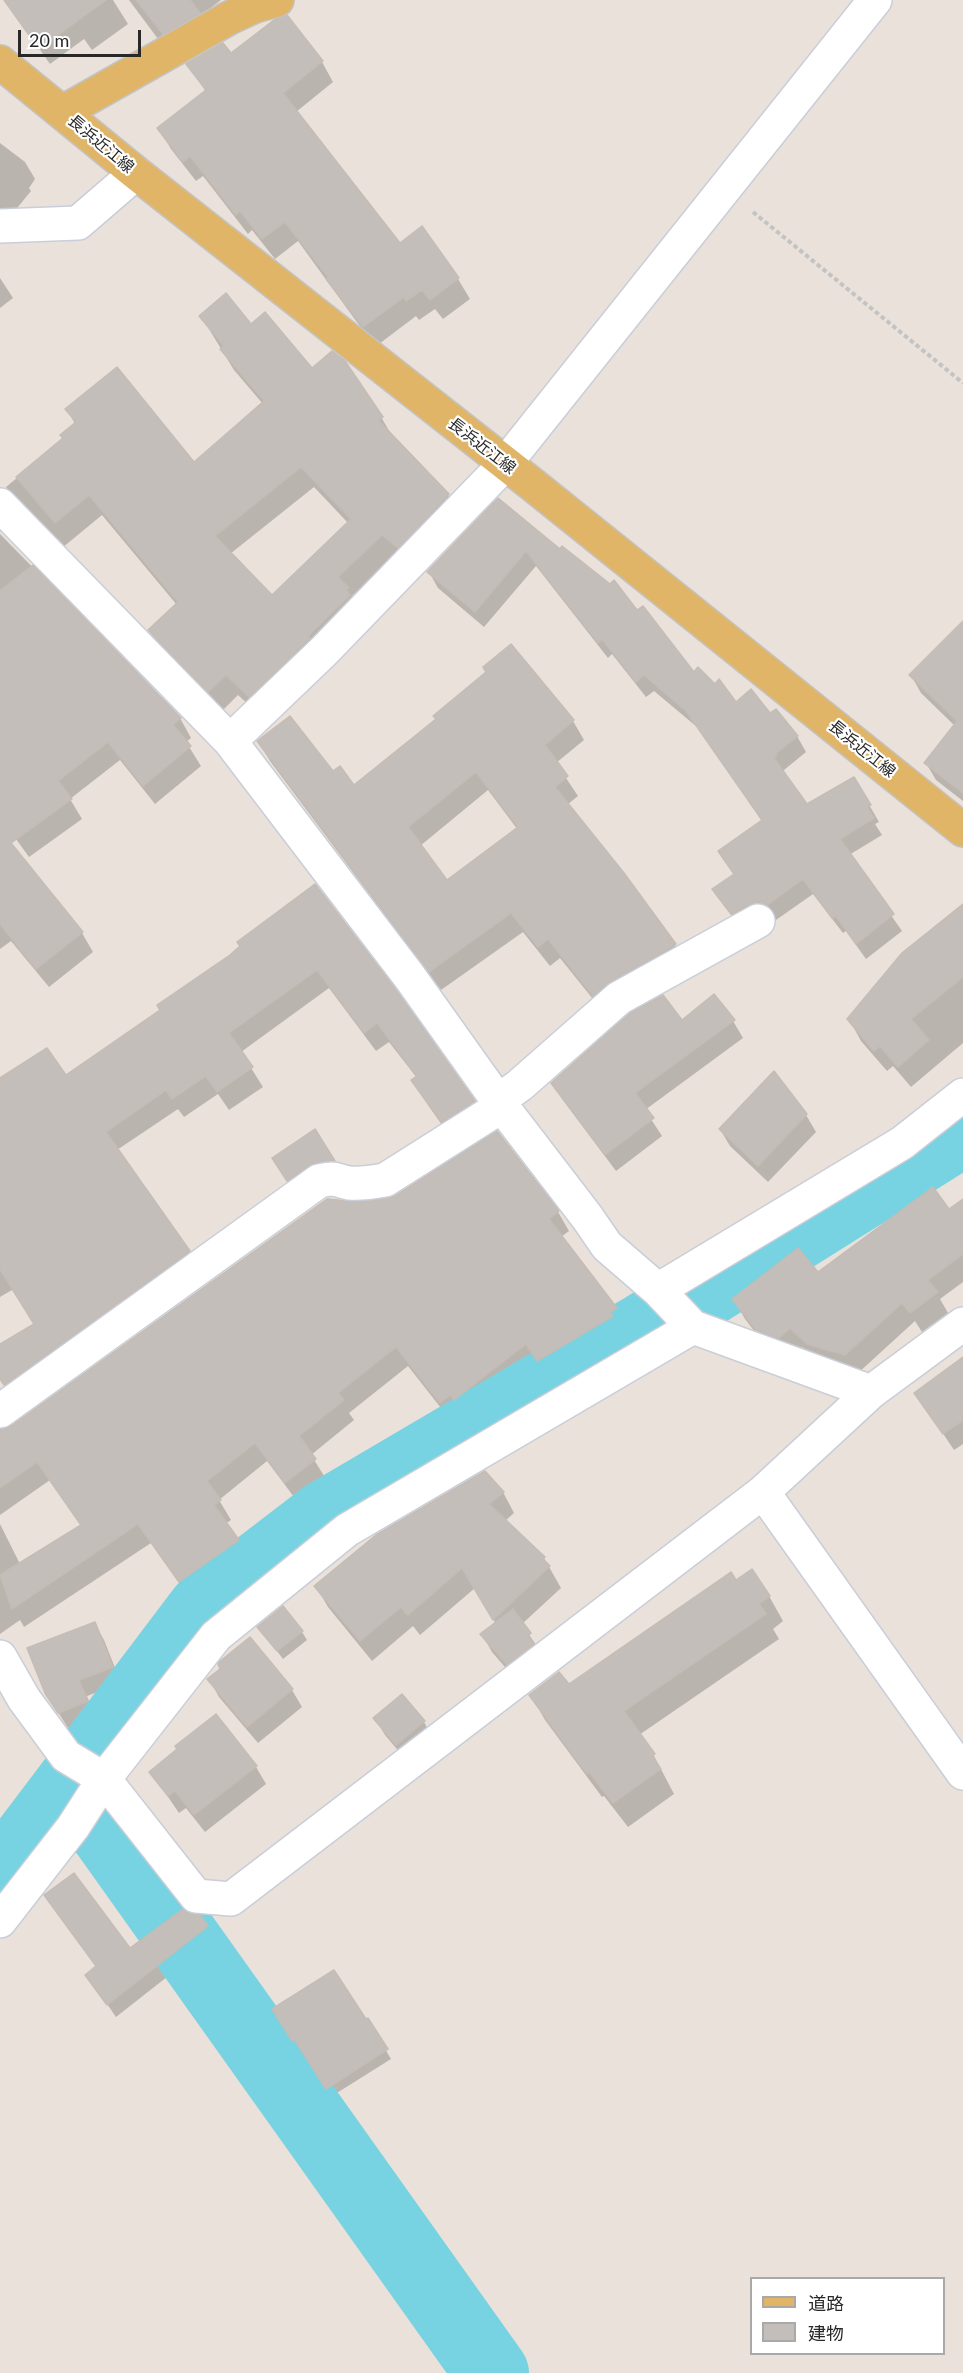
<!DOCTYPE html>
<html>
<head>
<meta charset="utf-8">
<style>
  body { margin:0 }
  #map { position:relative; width:963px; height:2373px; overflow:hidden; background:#e9e1da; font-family:Lato,"Noto Sans JP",sans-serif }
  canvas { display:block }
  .legend { position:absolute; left:750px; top:2277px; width:195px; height:78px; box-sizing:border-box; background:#fff; border:2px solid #a9a9a9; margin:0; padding:8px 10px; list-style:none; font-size:18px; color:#282828 }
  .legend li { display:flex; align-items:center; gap:12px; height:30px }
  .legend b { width:30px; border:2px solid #a9a9a9 }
  .scale { position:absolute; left:18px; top:30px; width:123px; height:27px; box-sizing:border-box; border:3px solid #282828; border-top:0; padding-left:8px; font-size:18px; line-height:21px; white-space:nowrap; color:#282828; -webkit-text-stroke:4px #fff; paint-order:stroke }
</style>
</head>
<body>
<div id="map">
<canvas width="963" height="2373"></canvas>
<ul class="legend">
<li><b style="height:8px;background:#e1b567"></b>道路</li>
<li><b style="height:16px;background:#c4beba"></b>建物</li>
</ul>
<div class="scale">20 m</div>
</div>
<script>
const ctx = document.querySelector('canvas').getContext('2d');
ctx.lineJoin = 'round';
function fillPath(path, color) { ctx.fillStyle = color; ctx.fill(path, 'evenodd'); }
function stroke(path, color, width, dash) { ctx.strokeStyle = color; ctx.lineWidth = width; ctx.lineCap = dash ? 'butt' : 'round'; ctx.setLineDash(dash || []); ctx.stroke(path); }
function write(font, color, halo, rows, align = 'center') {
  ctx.font = font + ' Lato,"Noto Sans JP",sans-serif'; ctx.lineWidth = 4.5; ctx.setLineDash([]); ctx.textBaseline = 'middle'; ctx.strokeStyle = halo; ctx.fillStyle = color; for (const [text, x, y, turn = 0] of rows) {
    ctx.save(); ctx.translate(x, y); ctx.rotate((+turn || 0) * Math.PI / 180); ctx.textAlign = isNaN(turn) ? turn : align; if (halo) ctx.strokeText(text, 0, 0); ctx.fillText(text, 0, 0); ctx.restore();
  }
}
fillPath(new Path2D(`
  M17 0H113L128 24 92 50 84 39 50 64 9 5Z
  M129 0H221L200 16 167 51Z
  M231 55 322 62 333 82 296 112 399 245 422 229 458 279 470 299 443 319 435 309 419 320 416 316 375 347 298 241 275 259 252 230 248 234 203 176 196 181 171 149 159 129 206 92 188 64Z
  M0 143 25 162 35 179 29 188 31 191 0 229Z
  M0 278 13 298 0 308Z
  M201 316 250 326 381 417 394 439 448 495 460 516 395 555 352 596 360 610 262 717 238 695 221 712 162 652 150 631 177 605 102 515 62 548 18 508 6 487 64 439 75 424 67 409 194 464 263 404 234 370ZM314 487 349 524 272 597 230 554Z
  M498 500 637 612 693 674 736 704 770 715 797 736 806 752 784 770 783 773 807 806 854 779 879 822 875 824 882 835 849 855 902 931 866 959 846 931 843 933 813 894 776 920 768 918 742 930 714 889 735 875 720 851 762 821 697 727 654 691 646 697 612 654 608 658 536 566 484 627 438 588 429 572Z
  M0 534 180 718 191 738 186 742 201 766 155 804 120 760 70 799 82 819 29 857 0 817Z
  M511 646 573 721 584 740 556 763 578 796 567 805 622 874 675 945 686 964 605 1014 560 958 550 966 523 932 441 990 270 761 259 742 333 773 354 787 437 720 488 673ZM488 790 518 830 447 882 420 846Z
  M963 650V801L936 780 926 763 955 726 921 693 911 675Z
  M0 842 82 933 93 952 49 987 11 941 0 949Z
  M315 886 474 1102 485 1121 453 1141 424 1099 413 1080 417 1078 389 1042 376 1051 329 988 241 1052 263 1087 229 1110 218 1094 184 1117 178 1109 117 1150 188 1252 200 1271 16 1404 0 1377V1346L35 1325 12 1290 0 1297V1080L65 1077 162 1010Z
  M963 905V1043L911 1087 893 1066 887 1071 861 1041 849 1019Z
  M733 1021 743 1038 645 1110 662 1136 616 1171 563 1100 553 1083 681 1022Z
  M774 1074 806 1115 816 1132 768 1182 730 1146 720 1129Z
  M315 1131 338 1169 293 1189 279 1167Z
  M497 1133 558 1212 569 1231 561 1237 616 1309 627 1328 620 1332 623 1336 549 1379 538 1362 466 1418 462 1414 452 1422 408 1366 349 1413 354 1420 311 1455 326 1479 297 1501 267 1461 219 1500 231 1520 225 1524 249 1561 192 1601 151 1543 24 1627 20 1620 0 1634V1524L20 1564 81 1526 50 1480 0 1515V1431L12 1428 359 1203 395 1197Z
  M963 1201V1282L940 1299 948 1313 922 1332 915 1321 857 1374 820 1364 802 1347 791 1358 769 1350 745 1319 734 1300 817 1274 948 1211Z
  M963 1373V1444L954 1450 916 1393Z
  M503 1492 514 1513 505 1521 544 1558 561 1588 522 1624 540 1651 517 1681 492 1652 482 1634 496 1624 475 1588 420 1635 413 1626 372 1661 328 1607 316 1586Z
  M736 1582 769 1596 783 1621 773 1629 779 1639 639 1735 653 1754 674 1794 628 1827 604 1796 602 1797 545 1720 531 1695 569 1686Z
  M95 1624 104 1640 121 1683 87 1696 95 1717 68 1728 56 1709Z
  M259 1627 302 1632 307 1640 283 1659Z
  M249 1639 292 1690 302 1707 258 1743 219 1697 209 1679 222 1669Z
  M216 1716 256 1767 266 1784 205 1832 186 1808 179 1813 151 1772Z
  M375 1718 424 1722 433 1739 407 1761 385 1735Z
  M46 1895 130 1951 207 1927 214 1940 116 2017 87 1975 97 1968Z
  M278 2018 368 2020 391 2059 332 2096 300 2047 298 2048Z`), '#0003');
stroke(new Path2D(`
  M60 1803 102 1825 492 2373
  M0 1880 204 1610 324 1518 640 1332 963 1129`), '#77d3e1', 74);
const building = new Path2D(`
  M4 0H106L39 49Z
  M136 0H190L200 13 163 34Z
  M287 15 323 61 283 93 286 97 400 243 422 226 459 278 430 300 422 290 406 301 404 297 363 327 326 279 328 277 285 222 262 239 240 211 236 215 190 156 183 162 157 128 206 90 186 64 223 43 231 53 274 20Z
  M226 293 251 324 265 312 312 368 332 351 345 361 383 417 378 420 449 494 398 548 382 535 338 577 349 588 346 590 350 595 308 636 310 638 249 697 226 675 208 692 148 630 178 602 89 495 55 523 16 477 63 438 60 435 76 422 65 409 117 367 194 462 264 401 220 349 224 346 199 316ZM301 467 351 519 272 595 215 536Z
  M498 498 560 549 562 546 610 584 614 580 637 610 643 606 694 672 698 667 715 684 719 679 736 702 751 689 770 713 776 709 798 736 775 754 777 755 774 758 807 804 854 777 871 805 867 807 874 818 840 839 894 914 856 944 836 916 832 918 803 879 767 905 758 902 749 904 731 914 712 889 734 874 718 851 762 820 686 711 644 675 636 682 602 639 598 643 526 551 475 612 427 572Z
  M33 565 181 718 173 725 191 746 143 786 108 742 58 781 72 799 11 843 83 932 36 969 0 924V591Z
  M963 621V793L924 763 957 721 909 675Z
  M511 644 574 720 545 745 568 776 555 787 624 873 676 944 610 982 593 996 548 939 538 947 511 913 429 972 257 741 290 716 333 771 340 766 354 785 436 719 433 716 486 672 483 667ZM476 772 518 827 447 880 408 827Z
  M315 884 394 987 475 1101 441 1122 411 1080 417 1076 377 1023 364 1033 317 970 229 1033 253 1067 217 1092 206 1076 172 1099 166 1090 106 1132 190 1251 4 1385 0 1379V1344L34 1324 0 1269V1078L47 1048 66 1075 160 1010 157 1005 230 955 240 946 237 942Z
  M963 904V977L911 1019 929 1040 898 1067 880 1046 874 1051 847 1019 902 953Z
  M714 994 735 1020 635 1093 654 1118 605 1155 551 1083 630 1013 663 995 682 1020Z
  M774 1071 807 1114 758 1166 719 1129Z
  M315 1129 335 1161 315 1163 287 1181 272 1158Z
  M497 1131 559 1211 549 1219 617 1308 610 1312 613 1316 537 1361 526 1344 454 1400 450 1395 440 1403 396 1347 338 1393 344 1400 299 1436 316 1459 285 1483 255 1443 207 1481 221 1500 214 1505 239 1540 179 1582 138 1524 12 1609 0 1575 81 1525 37 1462 0 1488V1429L11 1426 327 1199 359 1202 395 1196Z
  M933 1187 949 1209 963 1199V1254L928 1280 938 1292 910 1313 902 1303 845 1355 807 1344 790 1328 779 1338 756 1330 732 1299 798 1248 818 1272Z
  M963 1357V1420L943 1434 914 1393Z
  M485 1471 504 1492 489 1504 545 1557 543 1559 550 1566 493 1620 462 1568 408 1615 401 1607 360 1641 314 1586 376 1535Z
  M752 1569 770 1596 759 1604 766 1614 624 1711 655 1754 652 1756 661 1769 613 1803 589 1772 587 1774 529 1695 559 1672 569 1684 731 1572 736 1580Z
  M283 1606 303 1631 277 1651 257 1627Z
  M513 1609 531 1633 528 1636 534 1643 507 1665 480 1634Z
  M95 1622 113 1667 79 1680 88 1701 58 1713 45 1693 27 1648Z
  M250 1637 293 1689 247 1727 207 1679 220 1669 218 1664 219 1662Z
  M402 1694 425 1721 396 1745 373 1718Z
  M216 1714 257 1766 194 1815 175 1791 168 1796 149 1772 177 1749 175 1746Z
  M74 1873 130 1948 183 1909 188 1913 200 1915 208 1926 107 2005 85 1975 96 1966 44 1895Z
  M334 1970 366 2019 368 2018 388 2049 326 2089 294 2039 292 2041 272 2009Z`);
fillPath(building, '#c4beba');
stroke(building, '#c4bcb5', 1.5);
const minor = new Path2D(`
  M0 226 78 223 136 173
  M0 505 230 741 409 976 498 1101 587 1217 607 1246 658 1290 693 1327 871 1392
  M230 741 324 651 505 464 875 0
  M498 1101 520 1085 619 998 758 921
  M658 1290 902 1143 963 1095
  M0 1411 319 1181C338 1177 333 1180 349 1183 361 1184 374 1182 385 1180L502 1106
  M763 1492 963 1773
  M0 1657 24 1699 66 1756 104 1779 196 1896 231 1899 763 1492 871 1392 963 1324
  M0 1921 73 1827 104 1779 216 1636 347 1530 693 1327`);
const major = new Path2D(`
  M0 62 136 173 533 485 963 830
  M63 112 229 18 255 6 277 0`);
stroke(minor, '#c9ced8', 36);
stroke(major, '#c3c3c3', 36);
stroke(new Path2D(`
  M753 212 963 383`), '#c3c3c3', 4, [4.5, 3]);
stroke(minor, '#fff', 33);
stroke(major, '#e1b567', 33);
write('16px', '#282828', '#fff', [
  ["長浜近江線",101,144,40],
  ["長浜近江線",482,446,38],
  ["長浜近江線",862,749,39]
]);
</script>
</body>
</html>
